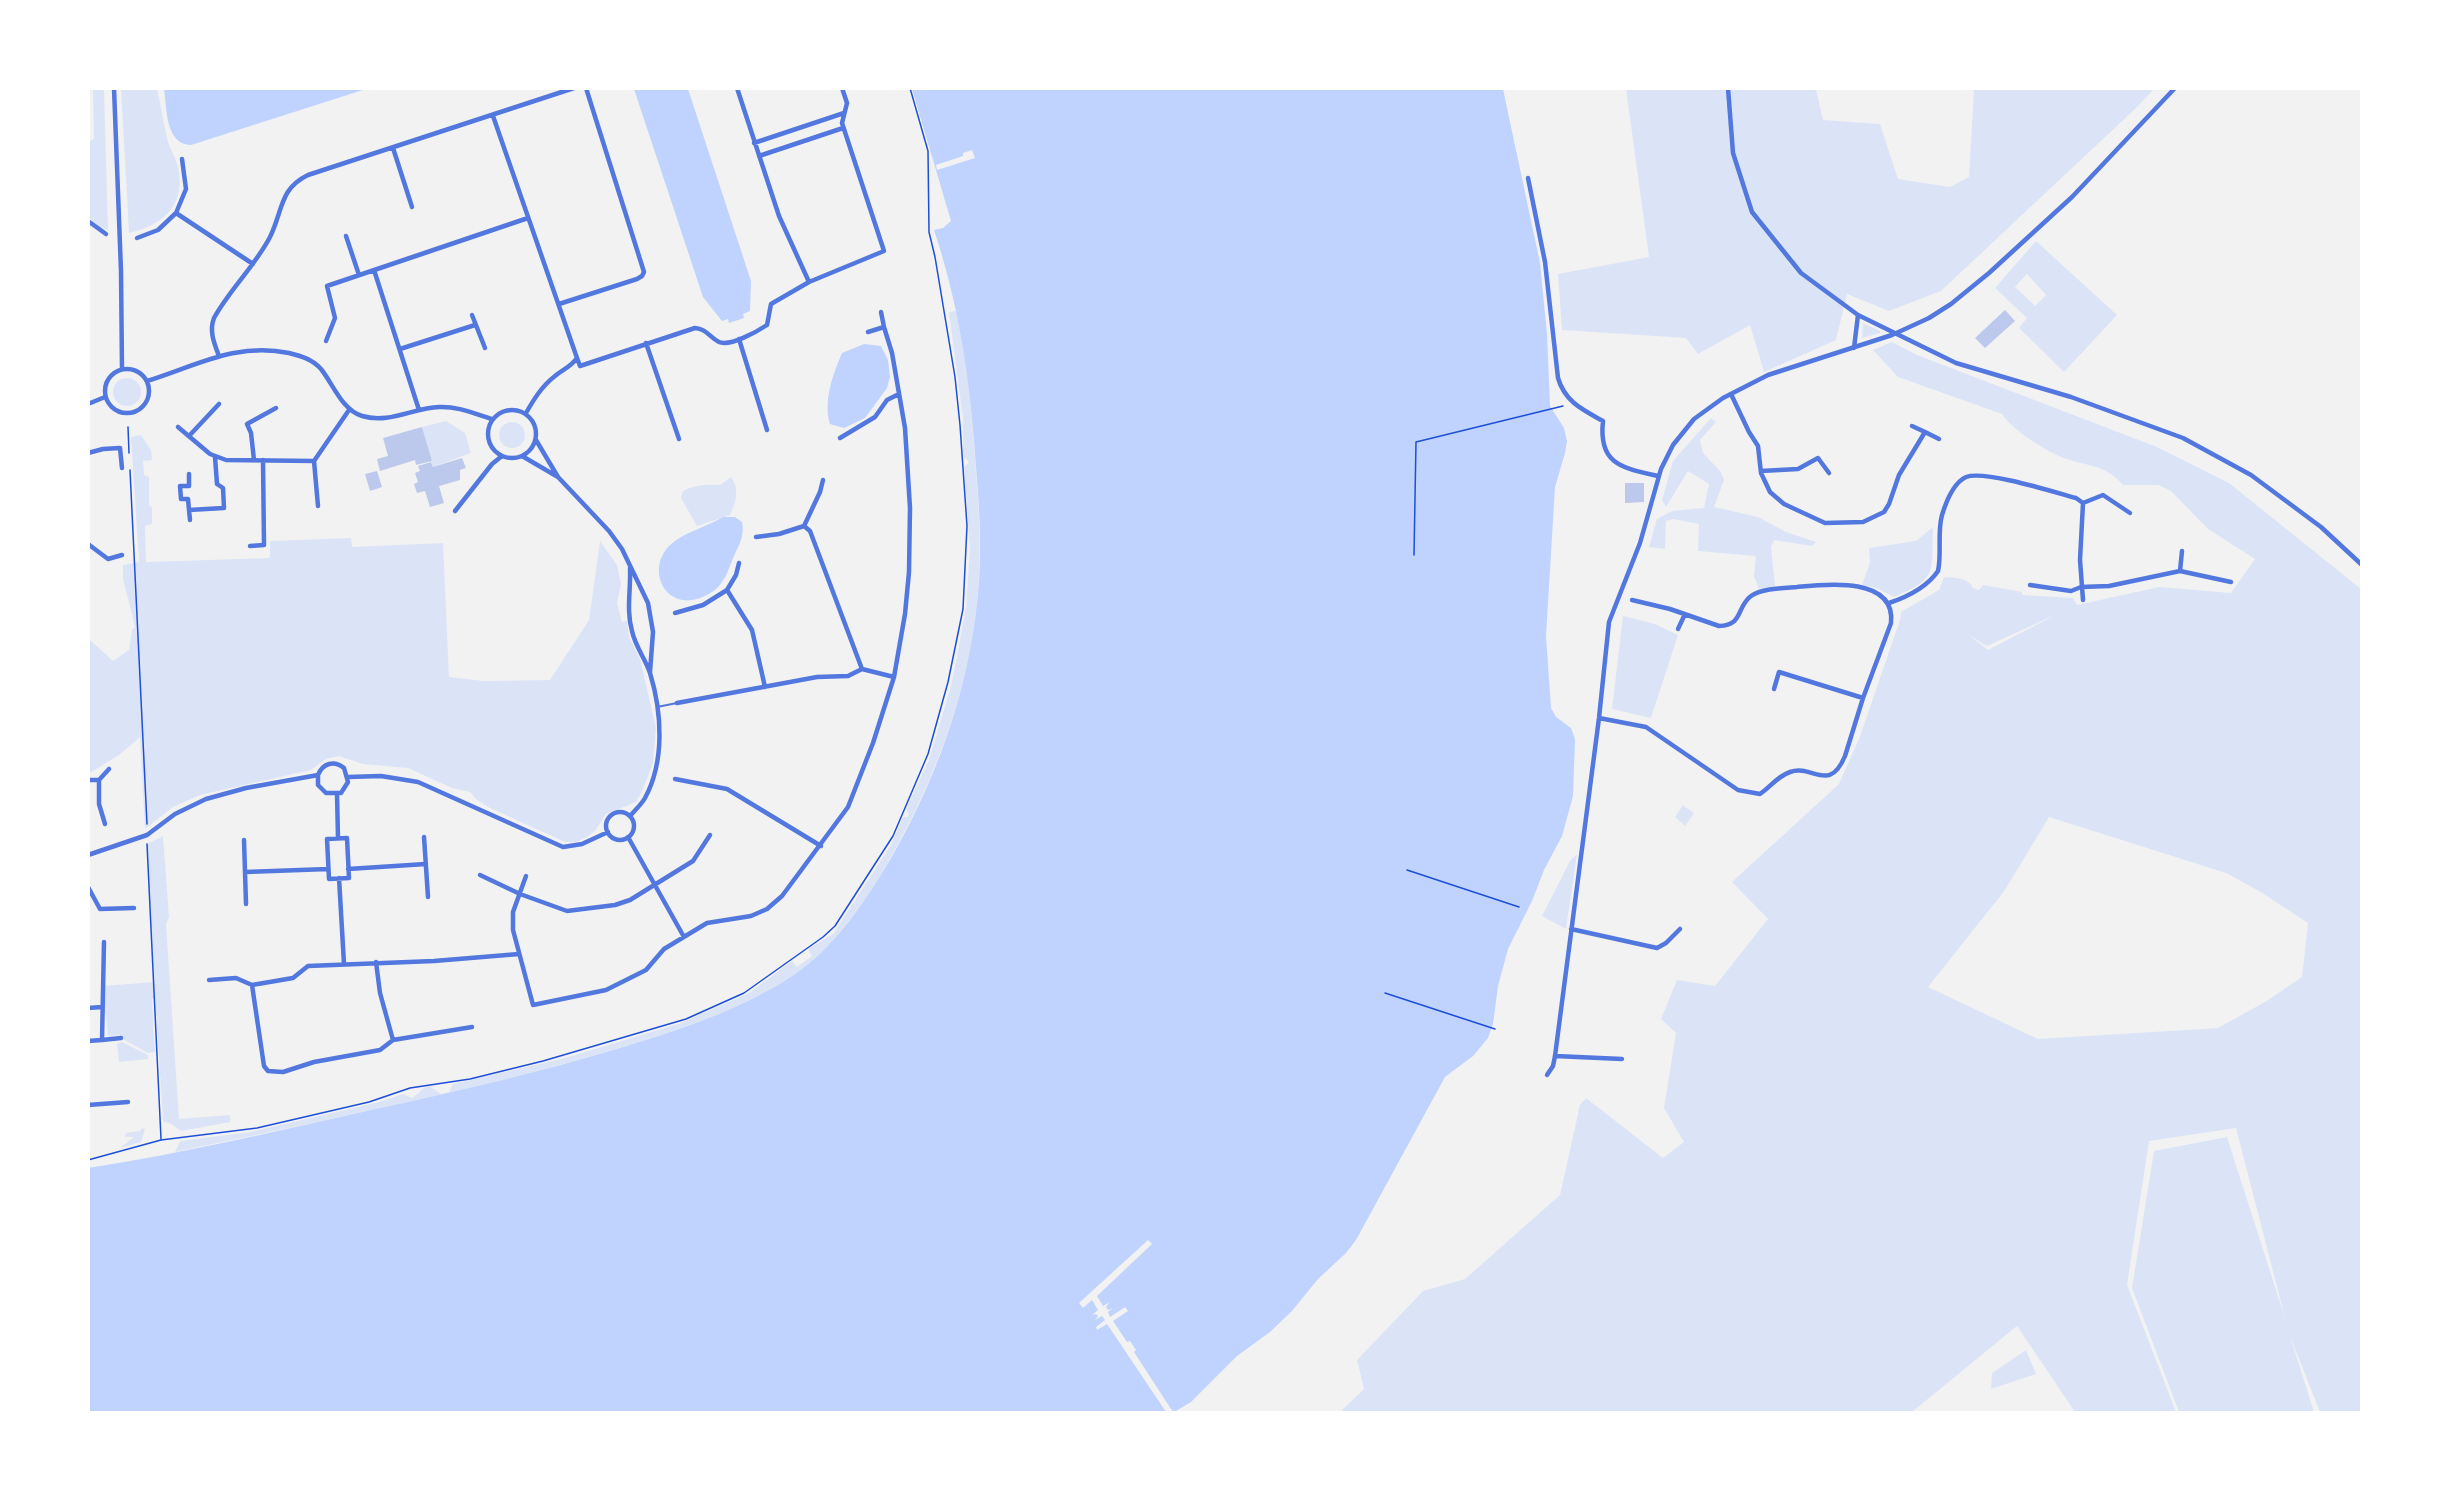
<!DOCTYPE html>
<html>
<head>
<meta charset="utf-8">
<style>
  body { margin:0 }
  #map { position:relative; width:2450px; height:1501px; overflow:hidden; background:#f2f2f2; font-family:"Work Sans",sans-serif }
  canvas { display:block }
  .frame { position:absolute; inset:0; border:90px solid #fff; pointer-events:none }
</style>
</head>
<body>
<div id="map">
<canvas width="2450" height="1501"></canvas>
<div class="frame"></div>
</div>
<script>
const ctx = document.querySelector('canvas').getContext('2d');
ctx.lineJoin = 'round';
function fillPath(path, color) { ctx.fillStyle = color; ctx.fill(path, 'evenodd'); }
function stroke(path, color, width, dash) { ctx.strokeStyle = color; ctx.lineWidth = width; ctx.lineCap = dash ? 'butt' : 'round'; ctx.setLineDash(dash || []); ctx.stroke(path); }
fillPath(new Path2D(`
  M93 89H104L108 230 98 226 89 217 88 143 94 138Z
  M121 89H157C161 105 163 122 167 138 170 150 178 161 179 173 184 209 159 226 129 233Z
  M1626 89H1816L1823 120 1880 124 1898 179 1950 187 1969 177 1974 89H2154L2136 108 1941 291 1889 311 1847 294 1836 340 1764 372 1750 325 1698 354 1686 338 1562 330 1558 274 1649 257Z
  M2036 241 2117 315 2064 372 2019 328 2027 318 1995 288ZM2027 274 2046 295 2035 306 2015 287Z
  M956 311C967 355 971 402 974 447 978 495 982 543 978 591 972 683 934 783 888 862 862 908 833 951 786 980 735 1011 679 1030 622 1047 556 1067 490 1084 423 1099 340 1117 258 1135 175 1152L180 1141 250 1132 379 1102 403 1094 412 1098C419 1094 421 1088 429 1086L441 1094 449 1092 453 1084 565 1058 681 1023 749 993 792 961 797 967 812 956 808 949 833 934 891 845 903 817H907L909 814 906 809 929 760 951 686 959 645 966 608 970 547 964 467 969 462 963 456V419L949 312Z
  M1863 323 1880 331V333L1862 338Z
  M1892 342 1917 355 2157 447 2229 483 2361 589V1412H2320L2290 1336 2314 1412H2179L2132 1288 2154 1151 2227 1137 2285 1318 2236 1128 2149 1141 2127 1285 2176 1412H2075L2017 1326 1912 1412H1340L1364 1389 1357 1360 1423 1291 1465 1279 1560 1195 1580 1105 1586 1098 1663 1158 1684 1142 1664 1108 1676 1033 1661 1019 1677 980 1715 986 1768 919 1732 882 1839 784 1859 739 1900 620 1901 612 1939 590 1944 577C1955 578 1968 577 1973 588L1979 590 1983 585 2022 592V595L2073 598 2077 605 2159 587 2231 593 2255 559 2208 529 2171 491 2158 485H2123C2103 462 2084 467 2059 456 2043 449 2010 428 2002 414L1898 377 1873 350ZM2057 614 1988 650 1969 635 1987 646ZM2049 817 2226 873 2259 891 2308 923 2302 977 2265 1002 2218 1028 2038 1039 1928 987 2005 890Z
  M113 392a14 14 0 1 1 28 0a14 14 0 1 1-28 0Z
  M1711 418 1716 422 1700 440 1703 453 1721 472 1724 480 1714 507 1758 517 1786 532 1816 542 1812 546 1774 540 1771 547 1775 586 1759 589 1754 576 1756 556 1698 551 1699 524 1673 519 1666 521 1665 549 1649 547 1657 519 1672 511 1704 508 1709 484 1688 471 1666 507 1662 500 1673 461Z
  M446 421 465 433 471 453 433 467 422 427Z
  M499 435a13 13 0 1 1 26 0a13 13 0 1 1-26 0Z
  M141 435 151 450 152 460 143 461 144 475 149 477V506L152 507V524L145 526 146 562 270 558V541L351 538 352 547 443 543 449 677 484 681 550 680 589 620 600 541 617 565 621 584 617 603 622 622 627 621 629 637 640 659 656 728 653 763 643 789 636 802 606 814 595 831 587 837 576 842H565L490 808 477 800 470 792 452 788 408 768 363 764 339 756 326 759 311 770 200 795 173 807 145 829 140 737 119 755 88 774 89 639 113 661 129 650 132 630 135 627 123 579V565L139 562 131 437Z
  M731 477C740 489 736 503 730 515L697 526 681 498 683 491C693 485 708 484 720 485Z
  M1933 527C1931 571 1940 578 1894 597L1876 588 1862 585 1870 563 1869 548 1916 541Z
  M1623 616 1655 624 1678 635 1651 718 1612 709Z
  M1683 805 1694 813 1685 826 1675 817Z
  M163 836 169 917 166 924 179 1119 230 1115V1122L181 1131 170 1123 164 1122 163 1119 155 997 152 999 155 1052 148 1053 121 1038 120 1035 108 1036 106 1014 102 1013 103 986 154 982 147 844Z
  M1577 854 1566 929 1542 916 1570 861Z
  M122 1042 148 1055V1059L119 1062 117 1044Z
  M142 1128 145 1129 141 1142 120 1148 134 1137H125L126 1133 140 1131Z
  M2026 1350 2036 1374 1991 1389 1992 1373Z`), '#dbe4f7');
fillPath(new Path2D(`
  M164 89V88L366 89 191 145C165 144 167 109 164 89Z
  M634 89H688L751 281 750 311 743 314 744 318 729 323 728 319 722 321 703 297Z
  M912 89H1503L1540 263 1547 334 1550 406 1564 428 1567 441 1565 453 1555 487 1546 636 1551 708 1556 717 1571 728 1575 739 1573 796 1562 836 1544 870 1532 901 1508 949 1498 986 1493 1024 1488 1038 1473 1056 1445 1077 1356 1240 1346 1253 1318 1279 1292 1311 1270 1332 1237 1356 1191 1402 1174 1412H89L88 1168C185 1153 281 1130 376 1109 459 1091 541 1072 623 1047 679 1030 736 1011 786 980 834 950 863 905 891 858 943 768 978 662 980 558 981 519 977 481 974 442 969 371 957 299 934 230L943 228 951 221Z
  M864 344 881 346 888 360 890 377 887 388 865 418 844 428 830 424C823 401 833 374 842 353Z
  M723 517H735L742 522C745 538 738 546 732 561 729 568 727 575 722 582 717 590 710 594 700 598 665 611 645 569 670 545 684 532 707 527 723 517Z`), '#bfd3fe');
fillPath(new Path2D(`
  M972 150 975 158 937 170 936 165 963 156V153Z
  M1148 1240 1152 1244 1097 1296 1103 1306 1110 1302 1106 1307 1108 1310 1113 1308 1108 1312 1110 1317 1125 1307 1128 1311 1113 1321 1127 1342 1130 1341 1136 1350 1134 1352 1173 1412H1166L1107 1324 1097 1330 1096 1327 1105 1320 1102 1316 1095 1320 1098 1316 1096 1314 1092 1315 1098 1310 1092 1300 1083 1308 1079 1303Z`), '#f2f2f2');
fillPath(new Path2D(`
  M2005 310 2015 321 1985 348 1975 338Z
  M422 427 432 461 416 465 415 460 380 471 377 459 388 456 383 438Z
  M462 458 466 468 460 470V480L439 486 444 503 430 507 425 491 417 493 414 484 418 482 415 473 420 471 418 466 431 462 433 467Z
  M377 471 382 487 370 491 365 474Z
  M1625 483H1644V502L1625 503Z`), '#bdc9ec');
stroke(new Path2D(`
  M128 427 129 453
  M130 470 147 824
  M1414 555 1416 442 1563 406
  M147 844 161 1139
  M1407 870 1519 907
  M1385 993 1495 1029
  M88 1160 161 1140 257 1128 369 1102 410 1088 470 1079 543 1061 686 1019 744 993 823 937 835 926 893 836 928 754 948 682 963 609 967 526 960 425 955 377 935 257 929 232 928 151 910 88`), '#1d4ed8', 1.5);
stroke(new Path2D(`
  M657 707 677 703`), '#5277de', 2);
stroke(new Path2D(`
  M114 88 121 271 122 369
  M737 88 779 216 809 282
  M1728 88 1733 153 1752 212 1801 273 1858 315 1956 363 2071 397 2183 438 2251 475 2321 527 2362 565
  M493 116 577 358C571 367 563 369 555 376 542 386 534 399 526 413
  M754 143 844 113
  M393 148 412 207
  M759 156 843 128
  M1528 178 1545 262 1558 378C1565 402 1583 410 1603 421 1598 465 1623 468 1658 476
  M176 213 186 189 182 159
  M88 221 106 234
  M346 236 359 275
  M137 238 158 230 176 213 253 264
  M374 270 419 410
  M559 304 637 279 642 276 644 272 586 88
  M881 312 884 327
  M472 315 485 348
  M739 339 767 430
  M326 341 335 318 327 286 528 218
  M646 343 679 439
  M1854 348 1858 315
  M400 349 475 325
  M219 356C214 343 209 331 214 318 230 289 255 266 270 237 283 211 279 189 308 175L574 88
  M577 358 580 366 695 328C707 329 709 337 719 342 730 347 758 331 767 325L771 304 809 282 884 251 842 123 847 103 842 88
  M105 391a22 22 0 1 1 44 0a22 22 0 1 1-44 0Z
  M147 381C196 366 235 342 289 353 301 356 312 359 321 369 333 384 342 410 362 416 389 424 413 408 439 407 458 406 475 414 492 419
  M1731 394 1749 432 1758 446 1761 473 1770 492 1784 504 1825 523 1863 522 1884 512 1889 504 1899 475 1925 432 1939 439
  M88 404 105 397
  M488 434a24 24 0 1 1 48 0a24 24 0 1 1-48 0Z
  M1912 426 1925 432
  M178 427 210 454 226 460 314 461
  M189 436 219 404
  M840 438 875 417 887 400 899 394
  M536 440 558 477
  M88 453 103 449 120 448 122 468
  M522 456 558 477 609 531 622 549 648 603 653 632 650 672
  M254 460 251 433 247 424 276 408
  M1761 471 1798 469 1818 458 1829 473
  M189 474V486H180L181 499H188L189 510 224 508 223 488 217 484 215 457
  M823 480 820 492 804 526 810 531 862 669 894 677
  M2083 503 2103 495 2130 513
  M318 506 314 461 349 410
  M189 510 190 520
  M455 511 492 464 502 456
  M756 537 779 534 804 526
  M88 544 108 559 122 555
  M250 546 264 545 263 460
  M739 563 736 575 727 590 752 630 765 687
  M630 568C631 590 626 610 632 631 635 646 645 658 650 673 662 712 665 761 645 798 641 805 635 810 630 816
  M2180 571 2182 551
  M2030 585 2071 591 2081 587 2109 586 2180 571 2231 582
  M1889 603C1907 597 1927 587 1938 571 1942 553 1937 533 1942 515 1946 502 1953 483 1966 477 1985 470 2054 492 2076 498L2083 503 2080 560 2083 600
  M675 613 703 605 727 590
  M1678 629 1685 614
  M1774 689 1779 672 1863 698
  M677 703 817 677 848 676 862 669
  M1599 718 1646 727 1738 790 1760 794C1770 787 1778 776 1790 772 1813 764 1829 794 1845 756L1863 698 1891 623C1896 576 1826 584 1797 587 1784 588 1762 588 1751 596 1736 607 1744 625 1719 626L1670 609 1632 600
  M348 777 381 776 418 782 563 847 582 844 608 832
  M675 779 727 789 821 846
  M88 780H99
  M337 794 338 838
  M606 826a14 14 0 1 1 28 0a14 14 0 1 1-28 0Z
  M105 824 99 804V780L109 769
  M424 837 428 897
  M628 837 684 937
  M347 838 349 878 329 879 327 839Z
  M244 840 246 904
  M88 855 147 835 175 814 206 799 246 788 318 775C323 763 334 760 344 768L348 782 341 793H326L318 785V775
  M348 869 426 864
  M245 872 328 869
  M480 875 520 894 567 911 615 905 630 900 693 861 710 835
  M526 876 513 912V930L533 1005 606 990 646 970 664 949 707 923 751 916 767 909 782 896 848 807 873 743 894 677 905 614 909 572 910 508 905 428 892 353 884 327 868 332
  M339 878 344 964
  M88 887 100 909 134 908
  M1571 929 1657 948 1666 943 1680 929
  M376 962 380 993 393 1040
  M209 980 236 978 252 985 293 978 308 966 434 961 519 954
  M252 985 264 1066 268 1071 283 1072 314 1062 380 1050 393 1040 472 1027
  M88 1008 102 1007
  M102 1040 121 1038
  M88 1041 102 1040 104 942
  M1555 1056 1622 1059
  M1547 1075 1553 1066 1555 1056 1599 718 1609 622 1640 543 1661 469 1673 445 1694 419 1723 398 1768 375 1892 335 1929 318 1951 304 1989 273 2072 197 2175 88
  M88 1105 128 1102`), '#5277de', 4.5);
</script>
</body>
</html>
